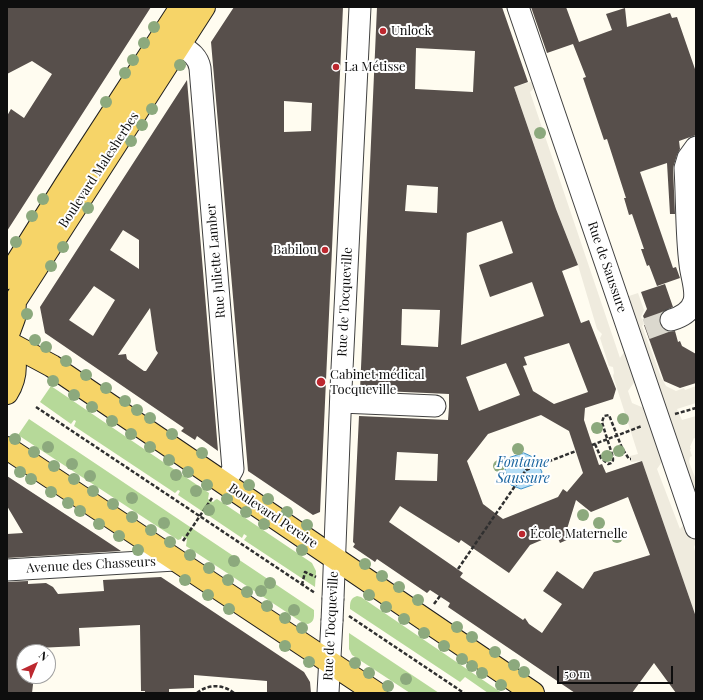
<!DOCTYPE html>
<html>
<head>
<meta charset="utf-8">
<style>
  body { margin:0 }
  #map { position:relative; width:703px; height:700px; overflow:hidden; background:#fffcf0; font-family:"Playfair Display",serif }
  canvas { display:block }
  .frame { position:absolute; inset:0; border:8px solid #0e0e0e; pointer-events:none }
  .north { position:absolute; left:16px; top:644px; width:40px; height:40px; box-sizing:border-box; background:#fff; border:1px solid #9f9f9f; border-radius:50%; rotate:44deg; font-size:11px; font-weight:700; line-height:16px; text-align:center; color:#0e0e0e }
  .north::after { content:''; display:block; margin:auto; width:14px; height:18px; background:#bc282f; clip-path:polygon(50% 0,100% 100%,50% 72%,0 100%) }
  .scale { position:absolute; left:557px; top:666px; width:116px; height:18px; box-sizing:border-box; border:2px solid #0e0e0e; border-top:0; padding-left:5px; font-size:12px; line-height:14px; white-space:nowrap; color:#0e0e0e; -webkit-text-stroke:3px #fff; paint-order:stroke }
</style>
</head>
<body>
<div id="map">
<canvas width="703" height="700"></canvas>
<div class="frame"></div>
<div class="north">N</div>
<div class="scale">50 m</div>
</div>
<script>
const ctx = document.querySelector('canvas').getContext('2d');
ctx.lineJoin = 'round';
function fillPath(path, color) { ctx.fillStyle = color; ctx.fill(path, 'evenodd'); }
function stroke(path, color, width, dash) { ctx.strokeStyle = color; ctx.lineWidth = width; ctx.lineCap = dash ? 'butt' : 'round'; ctx.setLineDash(dash || []); ctx.stroke(path); }
function write(font, color, halo, rows, align = 'center') {
  ctx.font = font + ' "Playfair Display",serif'; ctx.lineWidth = 4; ctx.setLineDash([]); ctx.textBaseline = 'middle'; ctx.strokeStyle = halo; ctx.fillStyle = color; for (const [text, x, y, turn = 0] of rows) {
    ctx.save(); ctx.translate(x, y); ctx.rotate((+turn || 0) * Math.PI / 180); ctx.textAlign = isNaN(turn) ? turn : align; if (halo) ctx.strokeText(text, 0, 0); ctx.fillText(text, 0, 0); ctx.restore();
  }
}
fillPath(new Path2D(`
  M51 386 209 493 208 499 213 502 215 500 217 499 312 563 316 571 315 587 244 540 247 536 244 534 242 538 178 495 180 491 178 490 175 493 74 426 76 421 74 420 71 424 40 402Z
  M29 419 314 610C314 616 315 622 308 624L303 623 186 546 187 539 182 536 181 539 178 540 18 435Z
  M357 596 361 597 502 693H488L465 677 460 682 350 609C350 603 350 598 357 596Z
  M349 633 439 693H410L352 655 349 649Z`), '#b6d999');
fillPath(new Path2D(`
  M537 80 539 84 530 92 620 358 627 348 638 377 628 391 632 403 644 408 666 456 657 469 680 529 687 521 696 542 694 547 696 555V617L642 461 631 462 630 456 638 454 613 376 614 373 613 367 609 366 600 338 602 334 597 329 578 265 557 211 514 87Z
  M638 293 644 310 641 317 644 324 642 326 661 377 666 386 676 391 684 388 685 390 696 386V403L677 409 682 420 696 416V439L694 438 690 447 691 448 690 450 692 456 690 457 689 462 696 480V501L625 302 629 296Z`), '#efebde');
const water = new Path2D(`
  M524 453 535 458 542 472 535 484 521 489 511 485 505 470 509 458Z`);
fillPath(water, '#b5ddf5');
stroke(water, '#3d92cb', 1);
fillPath(new Path2D(`
  M7 7H151L7 231V116L11 109 24 118 52 74 32 61 7 74Z
  M234 7H343L320 512 313 515 248 471 211 42ZM284 101 312 103 311 131 284 132Z
  M377 7H502L528 82 514 87 556 209 578 265 562 271 581 323 589 320 616 389 613 399 585 408 584 420 599 465 602 464 606 473 642 461 696 617V693H676L654 663 632 693H575L448 607 450 603 430 590 427 593 377 559 375 562 353 547 355 544 353 542 359 416 448 420 449 407V394L360 390ZM416 48 475 51 473 92 415 89ZM407 185 438 187 437 213 405 211ZM502 221 513 253 479 265 490 297 532 282 544 316 461 345 467 231V233ZM402 309 440 310 438 347 401 345ZM569 343 588 392 554 404 533 391 523 366 527 365 524 357ZM506 363 520 395 479 411 466 377ZM541 415 569 431 583 473 567 492 563 489 558 497 503 519 483 504 467 461 488 434ZM397 452 438 454 437 481 395 480ZM628 497 650 555 594 572 583 589 557 571 543 591 562 604 542 633 529 624 525 618 523 620 460 577 463 573 389 522 400 506 459 543 461 540 509 573 530 545 556 534 560 543 571 538 567 529 576 500 591 512Z
  M531 7H566L579 42 612 30 606 14 625 8 627 27 670 13 672 18 677 17 696 72V135L679 141 680 149 677 155 673 168 675 214H670L667 163 640 172 673 268 676 267 680 278 657 286 649 265 647 266 641 249H644L632 214 629 215 624 198H626L607 139 604 140 583 78 586 77 573 44 547 53Z
  M187 80 205 295 218 451 197 436 195 440 181 431 184 428 45 333 40 307ZM123 230 139 240V269L110 250ZM94 286 115 300 93 336 69 320ZM150 308 156 350 158 353 146 371H144L127 359 126 354 118 355Z
  M665 284 673 307 662 312 659 318 660 324 663 329 668 332 675 331 678 342 680 341 682 346 696 354V383L680 388 664 381 644 325H647L643 316 647 309 641 292Z
  M7 476 97 535 121 551 7 558V534L23 533 7 506Z
  M161 577 304 672 310 682 311 693H267V681L194 675V688L169 689V693H145V691H141L140 625 79 628 80 646 37 648V652H24V676H34L32 693H7V582L28 581V584L46 583 53 587 58 594 104 591 103 580Z`), '#574f4b');
stroke(new Path2D(`
  M646 329 671 320`), '#dbd8ce', 21, [21, 10]);
const minor = new Path2D(`
  M518 7 696 528
  M180 45C189 51 198 56 200 68L233 469 225 483
  M671 320C681 317 691 312 694 301 697 290 691 276 690 264 686 233 687 200 685 168L688 158 696 147
  M341 402 435 406
  M7 570 175 560
  M333 598 341 389 360 7
  M328 693 332 621`);
const major = new Path2D(`
  M7 278 66 184 181 7
  M7 337 14 318 15 301 204 7
  M7 337C17 355 18 376 7 393
  M11 344 52 366 533 693
  M7 448 376 693`);
stroke(minor, '#414141', 23);
stroke(major, '#1f1f1f', 24);
stroke(new Path2D(`
  M36 407 315 593
  M675 414 696 408
  M595 444 601 458 608 464C611 463 612 464 613 460 614 458 603 427 602 422L604 416 609 415 622 448 629 459H631
  M592 445 642 426
  M458 569 526 470 576 451
  M302 585 305 572 316 577
  M434 604 440 596
  M349 616 464 693
  M197 693C208 684 223 684 234 693`), '#303030', 2.5, [4, 2]);
stroke(minor, '#fff', 21);
stroke(major, '#f6d468', 22);
const minorBridge = new Path2D(`
  M332 621 333 598`);
stroke(minorBridge, '#414141', 23, []);
stroke(new Path2D(`
  M183 541 212 498`), '#303030', 2.5, [4, 2]);
stroke(minorBridge, '#fff', 21);
ctx.fillStyle = '#8ca97d';
for (const [x, y] of [
  [154,27],
  [144,43],
  [133,60],
  [180,65],
  [125,73],
  [106,102],
  [152,109],
  [142,125],
  [540,133],
  [131,141],
  [43,199],
  [88,208],
  [32,216],
  [16,242],
  [63,247],
  [51,266],
  [27,314],
  [35,340],
  [46,347],
  [66,361],
  [86,375],
  [53,381],
  [106,388],
  [74,395],
  [125,401],
  [92,407],
  [137,410],
  [150,418],
  [623,419],
  [112,421],
  [597,428],
  [131,434],
  [172,434],
  [15,439],
  [48,447],
  [150,447],
  [518,449],
  [619,451],
  [34,452],
  [202,453],
  [607,456],
  [169,460],
  [72,464],
  [54,466],
  [499,466],
  [20,472],
  [188,472],
  [176,475],
  [90,476],
  [31,479],
  [74,479],
  [207,485],
  [249,485],
  [93,491],
  [196,491],
  [51,492],
  [132,498],
  [227,499],
  [268,499],
  [68,503],
  [113,504],
  [209,510],
  [80,511],
  [246,512],
  [287,512],
  [583,515],
  [132,517],
  [164,523],
  [599,523],
  [99,524],
  [264,524],
  [307,525],
  [151,530],
  [119,536],
  [617,537],
  [170,542],
  [138,550],
  [302,550],
  [190,555],
  [234,561],
  [365,564],
  [209,568],
  [382,576],
  [185,580],
  [228,580],
  [270,583],
  [399,587],
  [261,591],
  [247,592],
  [208,595],
  [369,595],
  [418,600],
  [267,606],
  [386,607],
  [229,609],
  [294,610],
  [285,618],
  [404,619],
  [457,627],
  [302,628],
  [424,633],
  [472,637],
  [285,646],
  [444,646],
  [495,652],
  [462,659],
  [309,662],
  [355,663],
  [514,665],
  [472,666],
  [524,672],
  [369,673],
  [482,673],
  [406,679],
  [501,685],
  [388,686]
]) { ctx.beginPath(); ctx.arc(x, y, 6, 0, 2 * Math.PI); ctx.fill(); }
for (const [x, y, r, color] of [
  [383,31,4,"#bc282f"],
  [336,67,4,"#bc282f"],
  [325,250,4,"#bc282f"],
  [321,382,5,"#bc282f"],
  [522,534,4,"#bc282f"]
]) { const dot = new Path2D(); dot.arc(x, y, r, 0, 2 * Math.PI); ctx.fillStyle = color; ctx.fill(dot); stroke(dot, '#fff', 1.5); }
write('13px', '#0e0e0e', '#fff', [
  ["Unlock",391,31],
  ["La Métisse",344,67],
  ["Babilou",317,250,"right"],
  ["Cabinet médical",330,375],
  ["Tocqueville",330,390],
  ["École Maternelle",530,534]
], 'left');
write('13px', '#0e0e0e', '#fff', [
  ["Boulevard Malesherbes",99,170,-57],
  ["Rue Juliette Lamber",216,261,-95],
  ["Rue de Saussure",607,267,71],
  ["Rue de Tocqueville",345,302,-87],
  ["Boulevard Pereire",273,516,34],
  ["Avenue des Chasseurs",91,565,-3],
  ["Rue de Tocqueville",331,626,-87]
]);
write('italic 14px', '#19649f', '#fff', [
  ["Fontaine",523,463],
  ["Saussure",523,479]
]);
</script>
</body>
</html>
